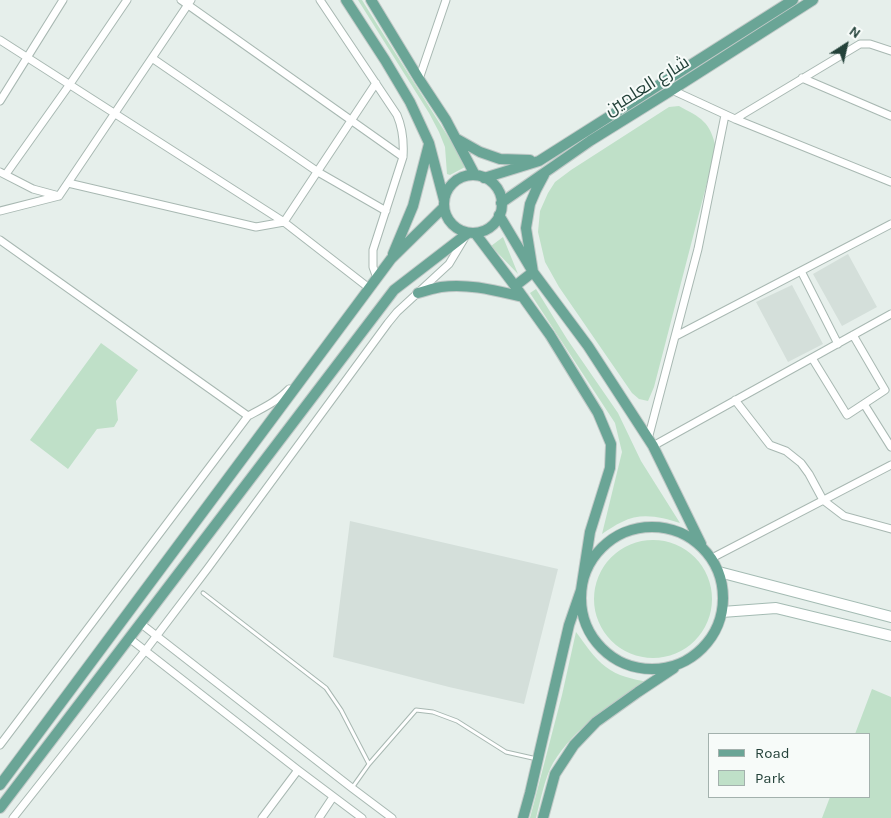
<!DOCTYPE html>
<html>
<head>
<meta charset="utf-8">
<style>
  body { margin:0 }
  #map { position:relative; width:891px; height:818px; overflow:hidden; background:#e6efeb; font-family:Karla,sans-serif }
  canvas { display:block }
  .legend { position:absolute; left:708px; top:733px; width:162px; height:65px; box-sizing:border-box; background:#f7fbf9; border:1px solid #a3b1ad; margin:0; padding:6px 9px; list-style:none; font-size:15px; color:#24423a }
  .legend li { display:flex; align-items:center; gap:10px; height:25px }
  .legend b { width:25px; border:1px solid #a3b1ad }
  .north { position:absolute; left:821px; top:20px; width:50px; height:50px; -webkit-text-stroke:4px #f7fbf9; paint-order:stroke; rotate:35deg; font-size:14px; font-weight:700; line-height:20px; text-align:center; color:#24423a }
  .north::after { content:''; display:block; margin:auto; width:18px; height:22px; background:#24423a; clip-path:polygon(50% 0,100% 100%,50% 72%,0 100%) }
</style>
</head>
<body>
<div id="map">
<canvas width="891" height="818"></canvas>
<ul class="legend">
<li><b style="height:6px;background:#6aa596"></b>Road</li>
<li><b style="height:14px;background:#bfe0c8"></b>Park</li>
</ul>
<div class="north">N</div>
</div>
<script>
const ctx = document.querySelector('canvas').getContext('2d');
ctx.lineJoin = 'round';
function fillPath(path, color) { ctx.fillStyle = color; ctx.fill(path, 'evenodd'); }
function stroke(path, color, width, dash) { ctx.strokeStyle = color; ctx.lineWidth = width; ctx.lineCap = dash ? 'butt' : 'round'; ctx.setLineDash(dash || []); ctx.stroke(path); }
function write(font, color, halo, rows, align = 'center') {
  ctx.font = font + ' Karla,Cairo,sans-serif'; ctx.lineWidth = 4; ctx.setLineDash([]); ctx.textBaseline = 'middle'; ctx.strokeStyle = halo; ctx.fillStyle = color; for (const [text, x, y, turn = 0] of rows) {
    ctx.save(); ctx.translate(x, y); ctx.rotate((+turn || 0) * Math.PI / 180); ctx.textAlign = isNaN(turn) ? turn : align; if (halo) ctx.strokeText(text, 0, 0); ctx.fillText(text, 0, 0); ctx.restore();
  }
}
fillPath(new Path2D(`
  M848 254 877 307 842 326 813 274Z
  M792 285 823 344 788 362 756 302Z
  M350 521 558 569 524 704 449 687 333 657Z`), '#d4dfda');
fillPath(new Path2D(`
  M358 0H362L370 13 466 165 465 167 450 175 447 174 445 147 439 132 429 113Z
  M679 106C701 118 710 121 716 148L654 387 648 401 639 399 632 393 559 287 545 262 538 232 540 211 548 193 555 182 571 170 669 107Z
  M503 237 518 274 491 246Z
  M536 289 567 339 618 413 641 461 680 523C661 517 641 512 622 522 615 525 608 530 602 534L622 452 615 423 530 293Z
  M101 343 138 370 116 401 118 420 114 427 97 429 68 469 30 440Z
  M594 599a59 59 0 1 1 118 0a59 59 0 1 1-118 0Z
  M576 632C585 644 594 658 606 667 617 676 633 679 647 682 611 704 576 726 553 763 545 777 540 802 536 818H530L562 695Z
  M872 689 891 697V818H822L830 797H870V734H855Z`), '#bfe0c8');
const service = new Path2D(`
  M203 593 326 688 341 710 369 764
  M352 788 369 764 416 710 433 712 457 721 506 752 537 759`);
const minor = new Path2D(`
  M181 0 403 157
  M320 0 397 115C403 129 404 142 403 157L373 250V267L377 278
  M0 40 284 222 369 288
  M152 58 318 172 386 211
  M802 78 891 116
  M419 79 446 0
  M672 90 735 119 891 182
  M0 101 63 0
  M735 119 860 44H870L891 51
  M0 172 33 189 59 196
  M6 174 70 84 127 0
  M68 183 256 227 284 222 376 83
  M0 211 59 196 191 0
  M0 240 248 416
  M801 271 838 344
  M676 336 891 224
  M812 358 847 415 885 390 853 335
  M735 400 770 445 786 451 801 463 809 474 823 500 844 516 891 529
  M864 404 891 447
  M648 439 698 249 725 115
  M653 446 891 314
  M712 558 891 465
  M140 623 352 788 392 818
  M129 638 298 770 362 818
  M0 745 248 416C263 408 278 401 289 389
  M13 818 145 651 208 568 388 323 397 312 449 264 464 239
  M262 818 298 770
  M319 818 333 797`);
const secondary = new Path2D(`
  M719 572 891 617
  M722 612 776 608 891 636`);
const primary = new Path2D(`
  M346 0 385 60 410 102 429 143 444 200
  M371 0 419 79 446 120 475 175
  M457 139 480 152 500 159 530 160
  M444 204a29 29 0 1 1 58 0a29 29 0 1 1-58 0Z
  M484 178 539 161 793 0
  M501 203 590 141 672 90 813 0
  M499 215 533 272 588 346 653 446 701 544
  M475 233 515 286 550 335 598 413 611 444 610 468 590 532 581 590 569 625 530 793 523 818
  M393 254 413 206 429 144
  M515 286 533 272 526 228 530 204 536 190 544 175
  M418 293C426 291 434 288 441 287 469 283 497 291 523 297
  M581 598a71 71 0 1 1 142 0a71 71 0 1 1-142 0Z
  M0 785 391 259 444 207
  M0 808 394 290 468 233
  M543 818 555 774 574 745 596 722 638 692 674 668`);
stroke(service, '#a8b8b2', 5);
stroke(minor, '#a8b8b2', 9);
stroke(secondary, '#a4bbb3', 12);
stroke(primary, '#c2cac8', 12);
stroke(service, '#fff', 3);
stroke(minor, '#fff', 7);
stroke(secondary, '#fff', 10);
stroke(primary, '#6aa596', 10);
write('18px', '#24423a', '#f7fbf9', [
  ["شارع العلمين",647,86,-32]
]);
</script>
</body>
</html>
